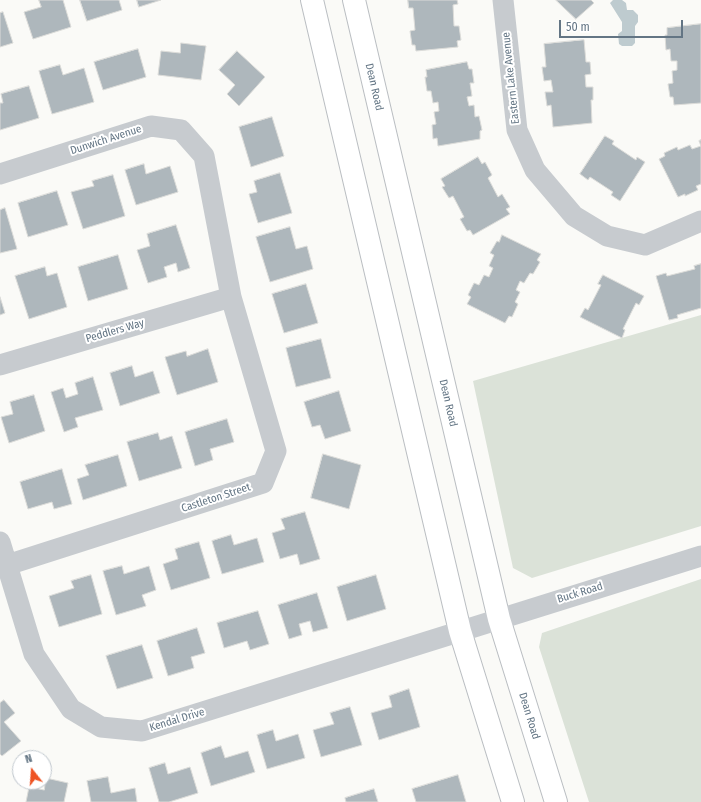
<!DOCTYPE html>
<html>
<head>
<meta charset="utf-8">
<style>
  body { margin:0 }
  #map { position:relative; width:701px; height:802px; overflow:hidden; background:#fafaf7; font-family:"Fira Sans Condensed",sans-serif }
  canvas { display:block }
  .north { position:absolute; left:12px; top:750px; width:40px; height:40px; box-sizing:border-box; background:#fff; border:1px solid #c1c8ce; border-radius:50%; rotate:343deg; font-size:11px; font-weight:700; line-height:16px; text-align:center; color:#637584 }
  .north::after { content:''; display:block; margin:auto; width:14px; height:18px; background:#ee5323; clip-path:polygon(50% 0,100% 100%,50% 72%,0 100%) }
  .scale { position:absolute; left:559px; top:20px; width:124px; height:18px; box-sizing:border-box; border:2px solid #637584; border-top:0; padding-left:5px; font-size:12px; line-height:14px; white-space:nowrap; color:#637584; -webkit-text-stroke:3px #fff; paint-order:stroke }
</style>
</head>
<body>
<div id="map">
<canvas width="701" height="802"></canvas>
<div class="north">N</div>
<div class="scale">50 m</div>
</div>
<script>
const ctx = document.querySelector('canvas').getContext('2d');
ctx.lineJoin = 'round';
function fillPath(path, color) { ctx.fillStyle = color; ctx.fill(path, 'evenodd'); }
function stroke(path, color, width, dash) { ctx.strokeStyle = color; ctx.lineWidth = width; ctx.lineCap = dash ? 'butt' : 'round'; ctx.setLineDash(dash || []); ctx.stroke(path); }
function write(font, color, halo, rows, align = 'center') {
  ctx.font = font + ' "Fira Sans Condensed",sans-serif'; ctx.lineWidth = 4; ctx.setLineDash([]); ctx.textBaseline = 'middle'; ctx.strokeStyle = halo; ctx.fillStyle = color; for (const [text, x, y, turn = 0] of rows) {
    ctx.save(); ctx.translate(x, y); ctx.rotate((+turn || 0) * Math.PI / 180); ctx.textAlign = isNaN(turn) ? turn : align; if (halo) ctx.strokeText(text, 0, 0); ctx.fillText(text, 0, 0); ctx.restore();
  }
}
fillPath(new Path2D(`
  M701 315V526L532 578 513 568 473 381Z
  M701 579V802H589L539 647 542 633Z`), '#dbe2d8');
fillPath(new Path2D(`
  M613 0H622L626 3 627 10H633L638 15V22L635 26V43L632 46H622L619 44 618 34 622 31V22L610 3Z`), '#becbcf');
const building = new Path2D(`
  M39 0H63L71 27 33 39 24 12 41 7Z
  M80 0H119L122 10 87 21Z
  M137 0H161L139 7Z
  M408 0H457L458 4 453 5 454 26H459L461 40 457 41 458 47 416 51 415 45H412L410 31 415 30 413 8H409Z
  M556 0H591L594 3 576 19Z
  M3 12 13 43 0 47V13Z
  M701 24V103L674 105 673 97H670L668 84 673 83 672 71 677 70V61H671L670 49 666 50 665 35H667V28Z
  M584 40 586 62H590L591 74 585 75 586 87H593V100H591L592 123 553 127 551 105 547 106 545 92H553L551 80 544 81 542 67H546L544 44Z
  M181 43 206 46 201 80 158 75 161 51 180 53Z
  M138 49 146 77 103 90 94 62Z
  M237 51 265 77 239 106 227 94 235 85 219 70Z
  M467 62 469 69H472L474 83H470L472 96 467 97 469 106 474 105 475 117 479 116 482 130 480 131V139L438 146 437 138 433 139 432 125 436 124 434 112 439 111 438 102 433 103 431 91H427L425 77H427L426 70Z
  M60 65 63 75 84 68 94 102 52 114 39 71Z
  M29 86 39 118 0 130V103H3L1 94Z
  M272 117 284 156 251 167 239 127Z
  M605 136 614 141 612 144 636 160 637 157 645 162 620 201 611 195 613 192 590 177 588 180 580 174Z
  M701 140V184L696 186 698 190 685 196V194L678 197 659 159 665 156 664 153 677 147 678 150 690 145 692 149 701 146 699 141Z
  M478 157 482 164 485 162 492 175 488 178 498 197 502 194 510 207 506 209 510 214 473 235 470 230 467 231 460 219 464 217 453 196 449 198 442 187 445 186 441 179Z
  M144 164 146 174 170 166 178 192 136 205 125 170Z
  M280 173 292 213 258 223 249 194 257 192 254 181Z
  M113 175 125 216 83 229 71 192 94 186 92 181Z
  M57 191 68 225 28 237 18 203Z
  M5 208 17 249 0 253V210Z
  M176 225 190 268 178 272 176 263 164 267 167 277 148 283 137 250 150 246 147 234Z
  M290 227 296 249 307 246 313 269 270 282 256 237Z
  M502 235 541 254 537 260 540 262 533 274 530 273 524 283 520 281 516 290 520 292 515 302 518 304 512 317 509 316 505 323 467 304 471 297 468 295 474 283 479 285 484 275 489 277 493 268 489 266 494 255 490 253 497 241 499 242Z
  M118 255 128 289 88 301 78 267Z
  M701 264V308L677 315 678 318 669 320 656 276 666 273 667 276 695 269 694 266Z
  M45 267 47 276 57 273 67 307 29 319 15 276Z
  M603 275 644 296 639 305 636 303 623 329 625 330 622 338 580 317 585 308 588 310 601 285 598 284Z
  M306 284 318 323 284 333 272 294Z
  M0 297 5 313 0 315Z
  M321 339 331 378 296 387 286 348Z
  M208 349 218 382 177 395 165 357 186 351 187 356Z
  M132 366 135 377 153 371 160 393 120 406 110 373Z
  M93 377 103 410 75 418 78 427 64 432 51 392 63 388 66 398 78 394 75 383Z
  M339 391 351 431 325 439 320 425 312 427 304 402Z
  M34 395 45 431 9 443 1 417 13 414 10 402Z
  M227 419 234 442 210 449 213 460 195 466 185 432Z
  M158 433 160 440 172 436 182 468 139 481 127 442Z
  M323 454 361 465 349 509 311 498Z
  M118 455 127 486 83 500 77 479 89 475 85 465Z
  M62 469 72 504 54 509 52 502 28 509 20 482Z
  M305 512 320 559 300 565 297 554 280 559 272 533 285 529 281 519Z
  M231 535 234 545 257 538 264 562 222 574 212 541Z
  M199 542 210 578 171 590 163 564 178 559 175 549Z
  M122 566 124 574 149 566 156 590 142 595 146 606 116 615 103 571Z
  M91 575 102 614 59 627 49 596 74 588 71 581Z
  M376 575 386 609 347 621 337 587Z
  M317 593 328 628 313 632 310 621 299 624 302 635 289 639 278 605Z
  M258 611 269 644 250 650 247 641 224 648 217 623Z
  M197 628 205 653 191 657 194 668 168 676 157 641Z
  M142 645 153 678 117 689 106 656Z
  M409 689 420 727 379 740 371 713 392 707 389 696Z
  M4 700 15 713 4 722 21 741 2 756 0 754V703Z
  M350 707 362 745 321 757 313 730 334 724 330 713Z
  M273 730 276 741 298 734 305 758 267 769 257 735Z
  M221 746 225 758 248 751 255 772 211 786 201 753Z
  M165 763 168 774 190 767 198 793 169 802H159L149 768Z
  M458 775 466 802H416L412 789Z
  M108 777 111 793 135 788 137 802H91L87 781Z
  M46 778 68 783 64 802H26L29 787 44 790Z
  M374 789 378 802H346L345 798Z`);
fillPath(building, '#aeb7bc');
stroke(building, '#dcdcd9', 1);
const major = new Path2D(`
  M312 0 460 631 513 802
  M354 0 499 619 556 802`);
stroke(major, '#babec2', 24);
stroke(new Path2D(`
  M503 0 517 130 535 170 574 216 607 236 645 245 701 221
  M0 174 151 126 181 130 204 156 231 297 276 451 263 483 7 565
  M0 365 231 297
  M0 542 34 654 71 709 101 727 142 731 701 556`), '#c7cbcf', 21);
stroke(major, '#fff', 22);
write('11px', '#637584', '#fff', [
  ["Eastern Lake Avenue",511,78,-96],
  ["Dean Road",374,87,77],
  ["Dunwich Avenue",106,140,-18],
  ["Peddlers Way",115,331,-16],
  ["Dean Road",448,403,77],
  ["Castleton Street",216,498,-18],
  ["Buck Road",580,593,-17],
  ["Dean Road",529,716,73],
  ["Kendal Drive",177,720,-17]
]);
</script>
</body>
</html>
